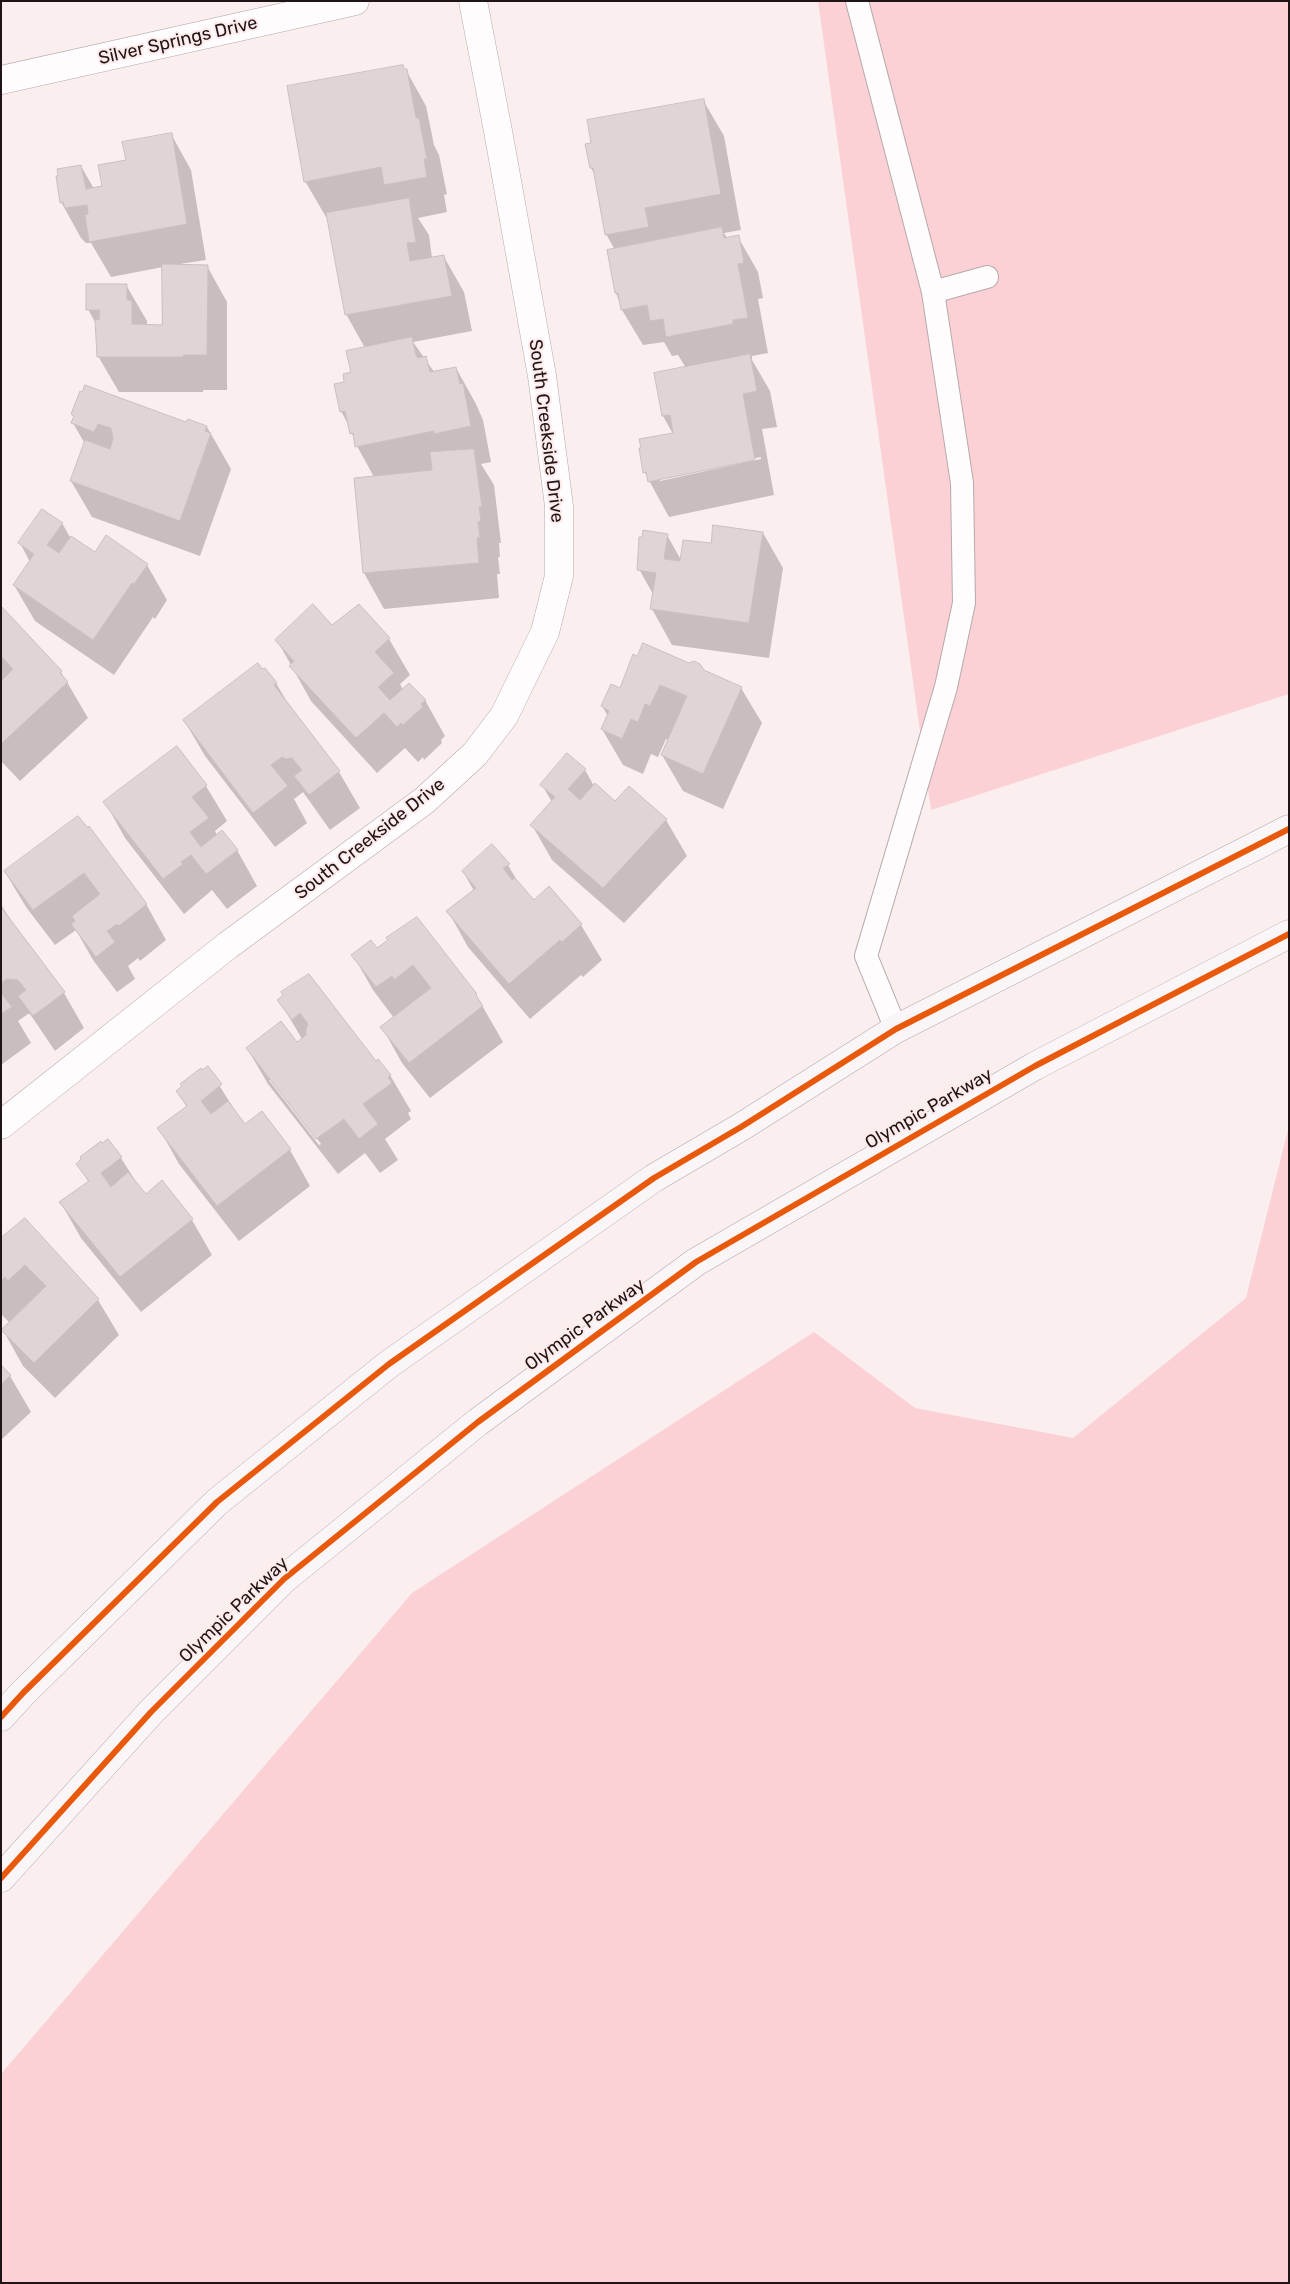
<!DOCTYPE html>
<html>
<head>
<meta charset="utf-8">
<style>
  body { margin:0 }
  #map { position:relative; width:1290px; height:2284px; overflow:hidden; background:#faeeef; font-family:Rubik,sans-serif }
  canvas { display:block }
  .frame { position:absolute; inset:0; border:2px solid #201516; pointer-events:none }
</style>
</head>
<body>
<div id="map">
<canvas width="1290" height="2284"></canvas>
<div class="frame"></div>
</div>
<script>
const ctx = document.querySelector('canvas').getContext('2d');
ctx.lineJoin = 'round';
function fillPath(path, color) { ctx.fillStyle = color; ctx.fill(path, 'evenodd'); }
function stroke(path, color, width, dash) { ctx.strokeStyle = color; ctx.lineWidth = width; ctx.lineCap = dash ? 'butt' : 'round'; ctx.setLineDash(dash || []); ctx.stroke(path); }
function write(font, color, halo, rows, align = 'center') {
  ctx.font = font + ' Rubik,sans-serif'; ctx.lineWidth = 4; ctx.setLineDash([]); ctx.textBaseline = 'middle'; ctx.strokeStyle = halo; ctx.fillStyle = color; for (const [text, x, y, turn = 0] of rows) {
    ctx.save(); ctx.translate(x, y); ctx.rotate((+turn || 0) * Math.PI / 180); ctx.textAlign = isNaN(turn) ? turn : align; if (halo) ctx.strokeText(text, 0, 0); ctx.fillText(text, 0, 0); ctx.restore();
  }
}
fillPath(new Path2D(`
  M818 1H1289V694L931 810Z
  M1289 1126V2283H1V2074L412 1593 814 1332 915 1408 1073 1438 1246 1298Z`), '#fbd1d5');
fillPath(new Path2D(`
  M406 70 426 106 434 145 439 155 447 194 444 195 447 212 418 218 429 235 432 258 444 257 464 292 472 331 413 342 435 373 456 368 476 404 483 420 491 462 481 464 494 485 501 543H499L500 557H498L500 574H497L499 598 384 609 364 573 355 479 374 477 357 446 349 426 341 411 346 383 365 348 346 314 328 216 326 217 305 181Z
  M703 100 724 136 741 230 724 233 728 239 738 237 758 272 763 298 758 299 768 353 752 356V360L770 391 777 427 762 429 774 495 669 517 645 473 640 449 673 434 663 416 655 374 686 368 678 355 672 356 664 342 643 345 622 310 616 293 615 250 606 234 595 175 591 168ZM761 457V459L660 481V478Z
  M171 134 191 170 206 260 180 264 207 266 227 302V390H203V392H119L98 356 97 326 88 309 126 285 147 321V326H163V267L111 277 91 243H86L81 238 61 202 81 166 94 189 103 187 127 161Z
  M83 394 187 424 188 420 207 427 231 469 200 556 92 517 71 481 85 444 73 423 74 418 72 414Z
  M62 523 71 539 95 554 147 565 167 600 155 619 153 617 114 675 35 621 14 585 30 562 20 543Z
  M763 533 783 568 769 658 672 645 652 609 654 596 639 569 667 535 681 560Z
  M359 606 389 639 410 675 400 684 403 690 425 700 445 736 441 740 442 743 424 760 423 757 418 762 405 748 377 773 311 701 277 640 332 627Z
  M1 608 61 672 88 718 20 781 1 761Z
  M262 671 276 683 290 707 339 772 360 808 330 830 303 792 294 799 307 823 275 847 205 756 184 720Z
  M703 671 741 688 762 723 723 809 683 791 662 755 669 740 666 739 658 757 651 754 643 774 623 765 602 729 608 716 602 706 621 690Z
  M177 748 206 786 227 821 215 831 217 835 237 850 257 886 227 909 212 890 184 914 125 838 105 802Z
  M585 770 594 786 615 803 629 788 666 820 687 856 624 923 552 860 532 825 552 802 542 785Z
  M78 818 146 904 166 940 140 961 138 958 128 966 135 979 117 992 93 960 76 930 55 945 26 907 5 872Z
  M508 865 522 889 533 901 549 888 581 925 602 960 583 977 581 975 530 1019 468 947 448 911 474 891 463 871Z
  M1 904 16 930 64 993 84 1028 55 1051 30 1014H28L18 1021 31 1043 1 1065Z
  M389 940 476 995 503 1042 430 1098 402 1063 382 1027 394 1018 373 990 353 955 377 950Z
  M285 995 390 1075 411 1111 408 1113 411 1119 385 1139 398 1160 380 1173 365 1153 338 1174 268 1084 247 1048 297 1044 302 1039 279 1000ZM269 1080H272L321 1144 319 1145Z
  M208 1068 245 1126 261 1113 290 1150 310 1186 239 1241 179 1164 159 1128 187 1108 178 1091Z
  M121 1158 145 1196 192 1220 212 1255 141 1312 81 1238 61 1203 89 1183 78 1164 83 1160Z
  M25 1220 98 1300 119 1335 55 1398 23 1366 3 1330 10 1323 1 1314V1240Z
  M1 1367 10 1376 31 1412 1 1440Z`), '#0003');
const building = new Path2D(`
  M403 65 404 69H407L416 118H419L427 159H424L427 177 384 185 381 167 304 182 287 86Z
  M704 99 721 194 645 208 649 227 605 235 593 168H590L585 144 591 143 587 120Z
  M172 133 187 224 89 242 85 215 88 214 87 205 65 208 63 202 60 203 56 176H58L57 169 81 165 86 189 102 186 98 165 126 160 122 142Z
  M409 198 416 242 407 243 410 261 444 255 452 296 345 315 326 213Z
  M722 227 724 238 739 235 744 263 738 264 748 318 733 320V324L666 337 663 319 650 321 647 305 621 310 618 293H615L607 250Z
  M162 264 208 265 207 355H183V357H97L95 319 99 320 100 310H86V284H127V300L132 301V324L162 325Z
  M412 337 416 355 418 358 426 356 430 372 456 367 460 384 463 383 471 426 434 434V431L355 447 353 433 350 434 345 411 340 412 334 384 344 382 343 374 351 372 346 351Z
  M750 354 757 391 743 394 755 460 648 482 646 472 643 473 639 448H641L639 439 673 433 670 415 662 416 654 373Z
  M85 385 186 422 188 419 207 426 205 431 211 433 180 521 70 481 85 440 110 449 113 438 111 428 98 424 94 432 71 423 74 416 71 414 80 391 82 392Z
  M474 449 482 507H479L481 521 478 522 480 538H477L479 563 363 573 354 478 432 470 430 452Z
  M42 509 63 523 47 545 59 553 71 536 95 552 106 535 148 564 134 584 132 583 93 640 13 585 34 554 18 543Z
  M713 525 763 532 749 623 650 609 656 573 637 570 639 537H642L643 530 668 534 664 559 680 561 683 540 711 543Z
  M313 604 332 625 359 604 390 638 375 652 394 673 378 687 390 700 409 683 426 700 421 704 423 707 403 725 401 723 397 727 384 713 356 738 289 666 294 661 275 640Z
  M1 606 62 671 60 673 68 682 1 744V681L13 669 1 656Z
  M643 643 689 663 694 661 700 664 704 670 742 687 703 774 661 755 687 696 660 685 650 706 645 704 638 722 631 719 622 739 601 729 609 711 601 706 611 684 620 688 633 654 637 656Z
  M258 663 262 669 265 668 277 683 274 685 340 771 309 795 294 776 302 770 292 758 286 759 282 757 271 765 288 786 253 813 183 720Z
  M177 746 207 785 192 797 209 818 190 832 201 847 222 830 238 850 206 874 191 855 181 862 183 864 163 879 103 802Z
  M567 753 586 769 568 789 580 800 595 783 615 801 629 786 667 819 603 888 530 825 555 797 540 785Z
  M78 816 88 828 89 826 147 904 119 926 117 924 107 931 115 942 96 957 71 924 75 921 72 916 100 894 84 873 33 910 4 871Z
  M492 844 510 864 503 868 512 880 515 878 534 900 549 886 582 924 562 942 560 940 509 984 446 911 476 888 462 871Z
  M1 907 65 992 33 1016 18 996 26 990 18 980 7 979 1 983Z
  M417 917 477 994 476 995 483 1006 409 1063 380 1027 431 988 413 965 394 980 392 976 376 987 351 955 371 940 377 948 388 940 386 938Z
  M309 974 376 1061 378 1059 391 1075 388 1077 392 1083 363 1104 378 1124 359 1139 344 1119 316 1139 246 1048 281 1021 297 1042 306 1035V1029L308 1024 300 1013 292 1020 277 1000 283 995 281 992Z
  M1 993 12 1007 1 1014Z
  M208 1066 222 1084 201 1101 211 1114 228 1101 245 1124 262 1111 291 1149 217 1206 157 1128 187 1106 176 1091 182 1086 180 1084 201 1068 202 1070Z
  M108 1139 122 1157 101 1173 111 1187 128 1172 146 1194 162 1180 193 1219 120 1277 59 1202 89 1181 76 1164 81 1159 80 1157 101 1141 102 1143Z
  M25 1218 99 1299 34 1363 1 1330 46 1286 25 1265 8 1281 5 1277 1 1281V1238Z
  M1 1365 11 1375 1 1385Z`);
fillPath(building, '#e0d4d5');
stroke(building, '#cbc0c1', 1);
const service = new Path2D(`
  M857 1 933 292 962 483 964 603 946 687 866 956 896 1029
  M933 292 987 277`);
const minor = new Path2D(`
  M1 80 355 1
  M1 1125 227 946 425 800 475 754 504 716 545 632 559 576V506L542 376 498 131 473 1`);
const secondary = new Path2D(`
  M1 1717 23 1693 217 1502 389 1364 654 1178 741 1127 896 1029 1289 829
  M1 1878 151 1712 284 1579 478 1422 696 1262 1035 1066 1289 934`);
stroke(service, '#b5a9aa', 24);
stroke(minor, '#b5a9aa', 29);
stroke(secondary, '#b5a9aa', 29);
stroke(service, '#fefcfd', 22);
stroke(minor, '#fefcfd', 28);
stroke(secondary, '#faf5f6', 28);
stroke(new Path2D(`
  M1 1717 23 1693 217 1502 389 1364 654 1178 741 1127 896 1029 1289 829
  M1 1878 151 1712 284 1579 478 1422 696 1262 1035 1066 1289 934`), '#e8590c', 6);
write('18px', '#201516', '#feeaeb', [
  ["Silver Springs Drive",178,41,-13],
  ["South Creekside Drive",546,431,83],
  ["South Creekside Drive",370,839,-38],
  ["Olympic Parkway",929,1109,-30],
  ["Olympic Parkway",585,1325,-36],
  ["Olympic Parkway",234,1610,-44]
]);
</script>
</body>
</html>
